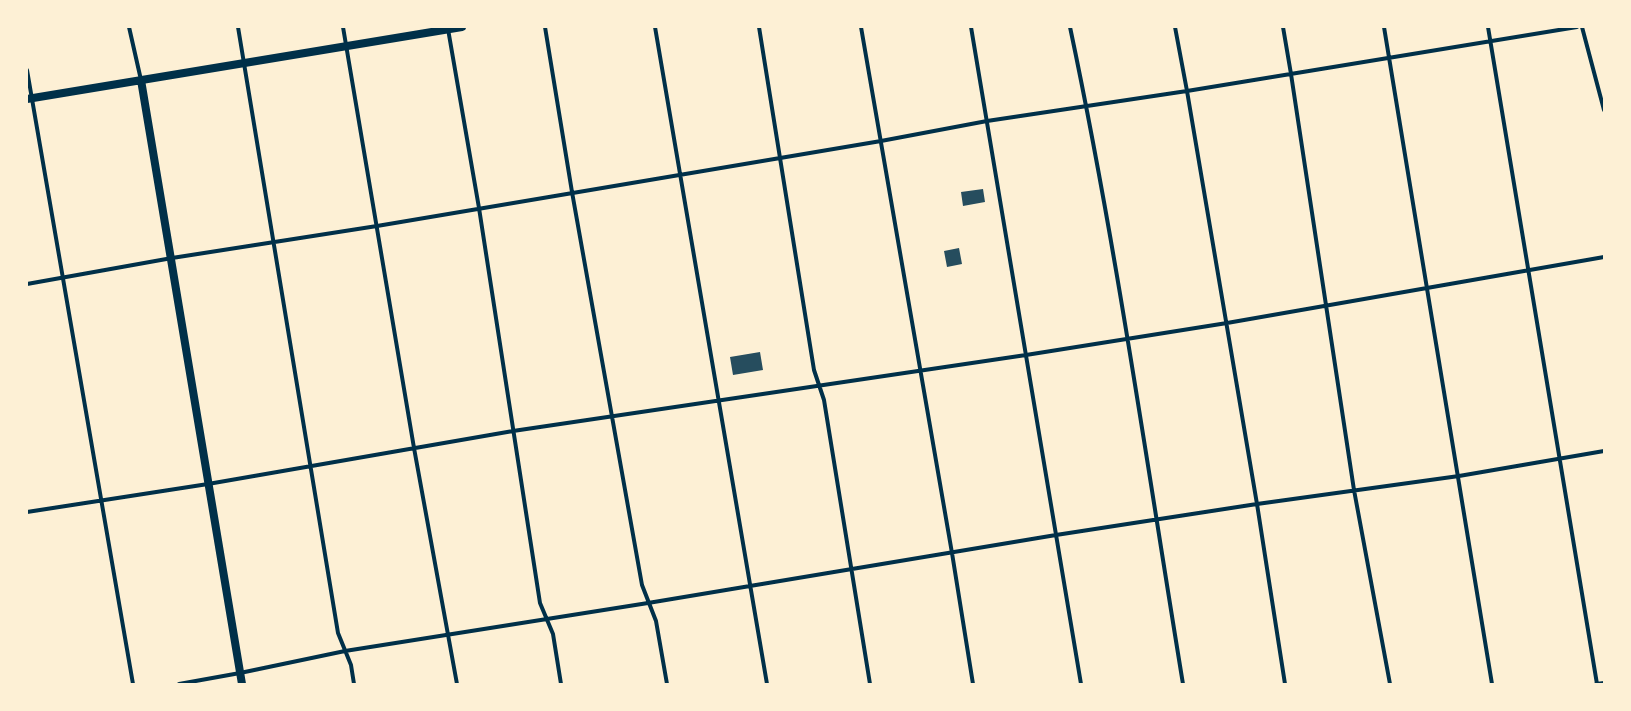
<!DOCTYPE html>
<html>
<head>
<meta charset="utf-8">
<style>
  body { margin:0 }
  #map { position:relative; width:1631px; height:711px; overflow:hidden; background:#fdf0d5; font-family:"Nunito Sans",sans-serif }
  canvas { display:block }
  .frame { position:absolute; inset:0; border:28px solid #fdf0d5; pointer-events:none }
</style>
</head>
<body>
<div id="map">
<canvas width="1631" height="711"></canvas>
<div class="frame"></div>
</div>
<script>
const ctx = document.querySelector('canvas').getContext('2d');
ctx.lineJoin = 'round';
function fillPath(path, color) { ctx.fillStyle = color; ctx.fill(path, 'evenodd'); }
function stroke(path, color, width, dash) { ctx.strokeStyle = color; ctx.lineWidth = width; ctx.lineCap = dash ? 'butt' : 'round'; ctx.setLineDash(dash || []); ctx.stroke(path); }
fillPath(new Path2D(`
  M983 189 985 202 963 206 961 192Z
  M959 248 962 264 947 267 944 251Z
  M760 352 763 370 733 375 730 357Z`), '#264d5e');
stroke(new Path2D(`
  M129 27 141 80
  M238 27 338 633 351 665 354 684
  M343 27 414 448 457 684
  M545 27 572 192 642 585 656 621 667 684
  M655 27 767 684
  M759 27 814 370 824 400 870 684
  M861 27 952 553 973 684
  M971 27 1081 684
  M1070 27C1116 245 1147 465 1183 684
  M1175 27 1187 91 1257 504 1285 684
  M1283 27 1291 74 1354 490 1390 684
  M1384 27 1492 684
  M1488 27 1597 684
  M1582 27 1604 110
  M448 29 479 208 540 603 553 634 561 684
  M27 70 133 684
  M27 284 172 258 377 226 881 141 987 121 1187 91 1577 27
  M27 512 208 484 513 431 1026 355 1227 323 1604 257
  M179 684 240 673 345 651 648 603 1056 535 1257 504 1459 476 1604 451
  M1596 684 1604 683`), '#003049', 4);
stroke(new Path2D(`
  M141 80 242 684
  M27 99 462 27`), '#003049', 8);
</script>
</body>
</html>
